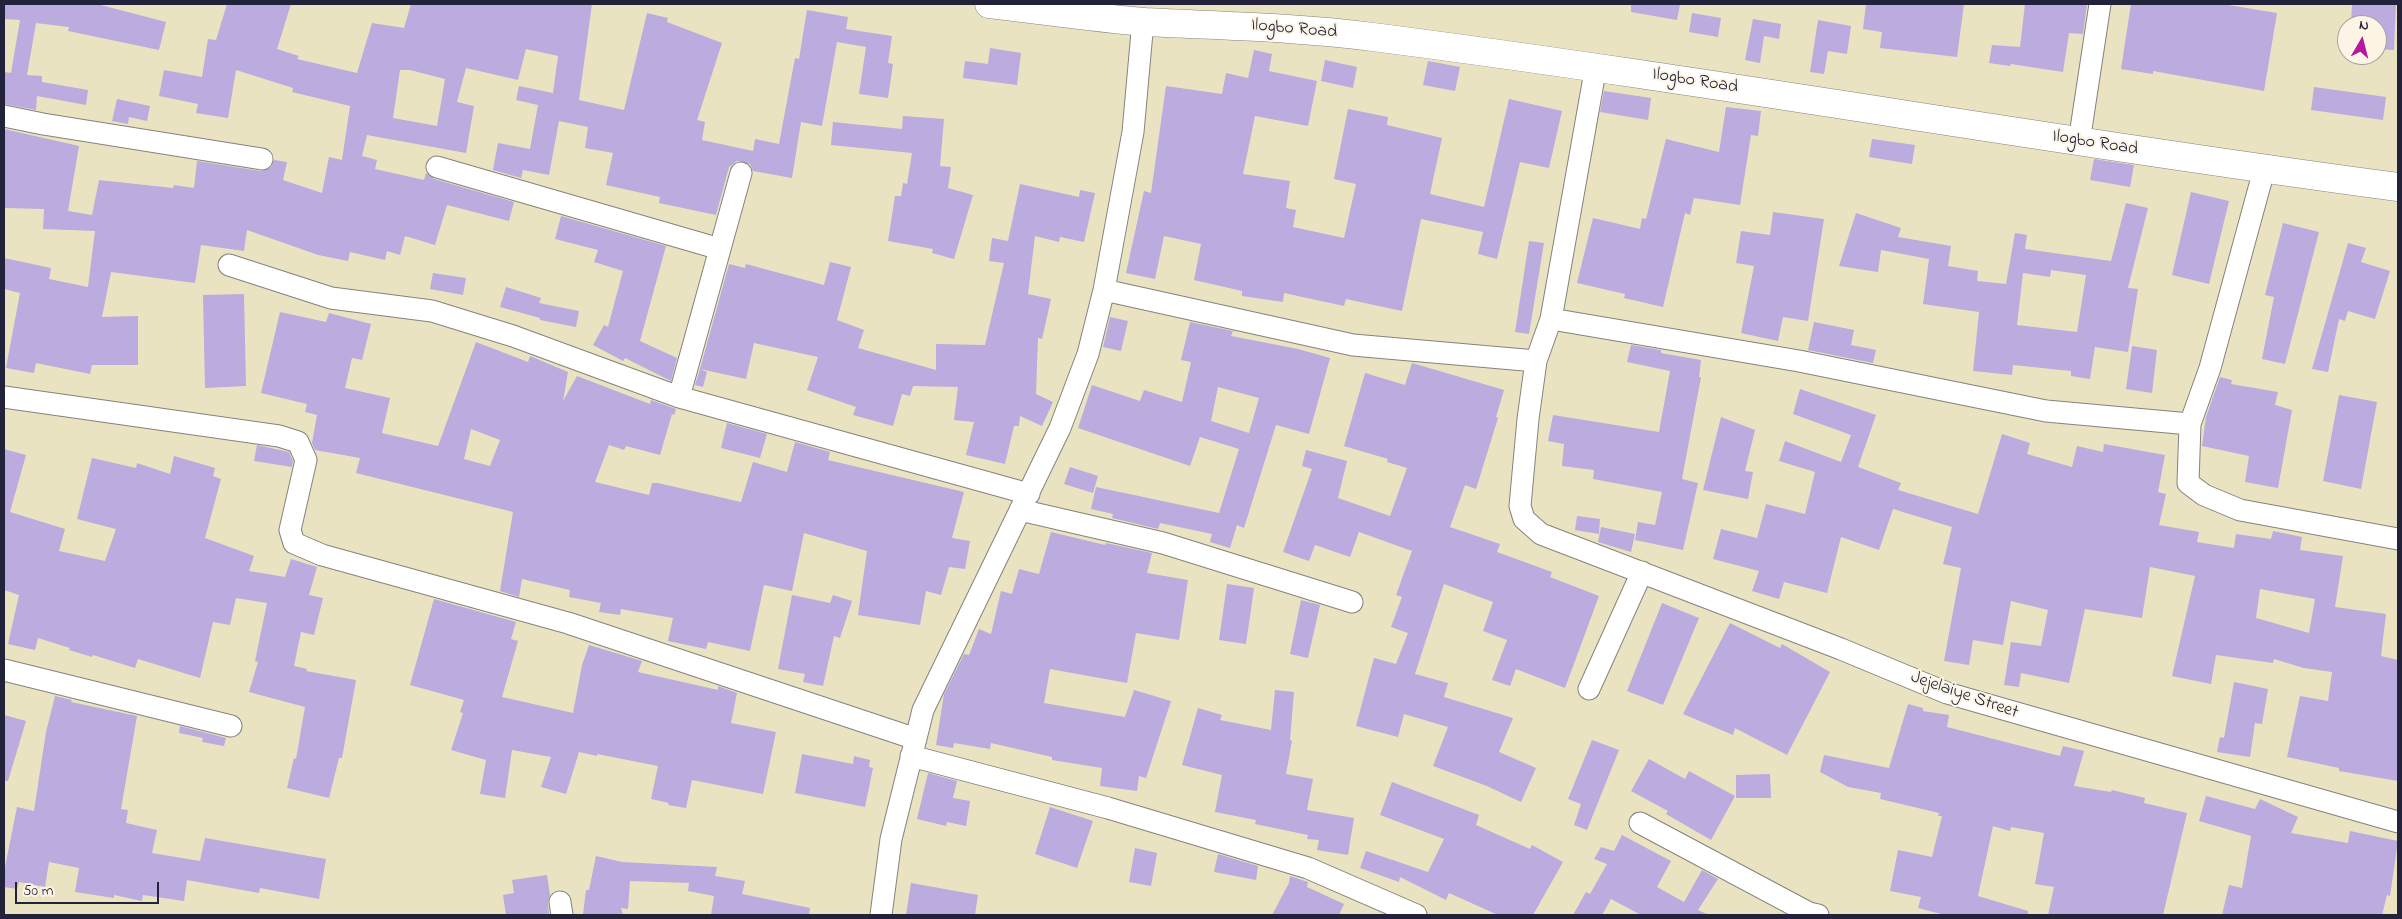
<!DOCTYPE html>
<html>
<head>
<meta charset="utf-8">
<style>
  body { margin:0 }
  #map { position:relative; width:2402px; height:919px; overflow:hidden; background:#eae3c1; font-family:"Indie Flower",sans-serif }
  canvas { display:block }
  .frame { position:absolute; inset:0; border:5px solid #22223b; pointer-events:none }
  .north { position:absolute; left:2337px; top:15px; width:50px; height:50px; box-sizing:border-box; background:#fcf5e5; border:1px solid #a5a1a1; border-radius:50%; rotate:8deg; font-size:14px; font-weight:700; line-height:20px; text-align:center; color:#22223b }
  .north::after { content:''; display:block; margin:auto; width:18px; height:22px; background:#b5179e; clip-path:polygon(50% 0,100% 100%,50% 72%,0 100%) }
  .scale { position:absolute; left:15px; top:882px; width:144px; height:22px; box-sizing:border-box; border:2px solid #22223b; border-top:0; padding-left:6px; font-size:15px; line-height:18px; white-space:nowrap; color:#22223b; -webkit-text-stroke:4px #fcf5e5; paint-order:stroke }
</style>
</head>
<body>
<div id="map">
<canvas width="2402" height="919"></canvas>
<div class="frame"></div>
<div class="north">N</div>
<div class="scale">50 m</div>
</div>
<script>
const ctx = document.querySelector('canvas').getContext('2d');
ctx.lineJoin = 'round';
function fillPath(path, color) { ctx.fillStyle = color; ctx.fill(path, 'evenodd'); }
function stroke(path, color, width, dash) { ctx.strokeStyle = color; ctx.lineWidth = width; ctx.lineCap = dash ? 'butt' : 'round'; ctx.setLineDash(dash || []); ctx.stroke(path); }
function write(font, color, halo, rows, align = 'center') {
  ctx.font = font + ' "Indie Flower",sans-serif'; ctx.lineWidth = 4; ctx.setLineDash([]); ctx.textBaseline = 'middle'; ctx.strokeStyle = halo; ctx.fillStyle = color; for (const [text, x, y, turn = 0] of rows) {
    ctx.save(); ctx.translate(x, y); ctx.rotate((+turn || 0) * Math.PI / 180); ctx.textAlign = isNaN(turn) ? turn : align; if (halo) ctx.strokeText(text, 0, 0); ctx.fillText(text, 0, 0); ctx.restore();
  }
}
fillPath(new Path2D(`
  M5 4H97L166 22 159 50 68 31 69 27 36 23 27 75 42 76V82L88 90 86 105 37 96 36 110 4 104V72L11 73 20 20 4 19Z
  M227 4H291L277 49 299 56 297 59 357 73 372 23 404 28 411 4H592L579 100 624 110 647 13 668 18 667 22 722 43 697 120 705 122 702 140 753 151 755 139 779 144 795 58 799 59 807 10 848 17 846 29 892 36 888 63 893 64 888 98 859 94 866 47 837 42 822 126 801 122 792 178 753 171 750 164 737 161 729 167 716 215 659 203 660 197 606 185 613 153 585 148 588 127 559 121 549 175 523 170 521 178 493 170 498 143 530 149 538 105 516 100 519 86 553 93 558 56 526 49 518 80 466 68 457 102 474 106 466 153 367 135 362 156 377 160 375 169 424 180 426 173 434 179 514 202 509 221 447 205 435 245 405 236 400 255 387 251 385 260 350 252 348 261 318 255 247 230 244 251 201 245 195 283 111 272 102 317 138 316V365H92L90 374 36 363 34 373 6 368 20 293 4 289V258L51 268 49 279 88 287 95 231 43 229 44 209 4 208V129L79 146 68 211 92 215 99 180 173 188 174 185 194 188 197 161 261 171 271 167 274 160 287 162 283 180 322 193 329 157 342 160 350 106 292 92 293 88 236 70 228 118 196 113 198 104 159 96 164 70 202 77 208 39 216 40ZM400 70H410L445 79 437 126 393 118Z
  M1631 4 1680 5 1677 20 1631 12Z
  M1866 4H1964L1957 57 1880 48 1882 32 1863 29Z
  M2025 4H2087L2083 34 2069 33 2063 72 2011 64 2010 66 1989 63 1992 45 2020 47Z
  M2131 4H2222L2277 13 2264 91 2153 71V74L2121 69Z
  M2352 4H2396L2394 50 2377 49V25H2351Z
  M1692 13 1721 18 1718 37 1689 32Z
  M1753 19 1781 24 1779 39 1764 36 1760 63 1745 60Z
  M1818 20 1851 26 1847 54 1828 51 1824 74 1810 72Z
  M990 48 1021 53 1017 85 963 78 965 61 988 64Z
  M1254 50 1272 54 1269 71 1317 81 1308 126 1255 116 1243 174 1290 181 1286 208 1296 210 1293 227 1344 238 1356 184 1334 179 1348 109 1388 117 1387 125 1442 138 1430 194 1484 207 1509 99 1562 111 1549 168 1520 162 1497 259 1478 254 1483 232 1421 219 1402 311 1346 299 1344 306 1284 293 1283 302 1242 296V291L1194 280 1201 244 1164 236 1155 279 1126 273 1144 191 1151 193 1166 86 1222 94 1226 73 1248 78Z
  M1325 60 1357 67 1353 88 1321 81Z
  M1428 61 1460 67 1455 91 1423 85Z
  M2314 87 2386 97 2383 120 2311 110Z
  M1604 91 1651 98 1648 120 1600 112Z
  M117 99 150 106 147 121 129 117 128 124 112 121Z
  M1726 107 1761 111 1758 136 1751 135 1740 205 1694 198 1690 215 1685 213 1663 307 1624 298 1625 294 1577 283 1593 218 1640 229 1642 218 1646 219 1666 139 1719 152Z
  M903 116 944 119 940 166 951 167 948 188 973 195 954 259 932 253 933 249 888 241 895 196H901L903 183 907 184 912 153 831 145 833 122 902 129Z
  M1872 139 1915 145 1912 164 1869 157Z
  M2094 159 2134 165 2130 187 2090 180Z
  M1020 184 1079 197 1080 190 1095 193 1084 242 1060 237 1059 242 1035 236 1028 294 1051 299 1042 339 1038 338 1036 394 1053 402 1042 426 1020 416 1019 426H1014L1005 464 966 455 974 422 954 420 958 387 913 386 910 396 902 394 893 426 853 415 856 407 807 390 818 357 754 343 746 379 700 369 729 264 745 268 746 264 824 285 830 262 851 267 837 320 864 330 858 348 936 370V344L985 345 1004 263 989 261 992 238 1008 241Z
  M2191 192 2229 201 2209 284 2172 275Z
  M2126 203 2148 208 2128 288 2138 289 2128 352 2095 347 2090 379 2071 376V371L2013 365 2012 375 1973 371 1979 312 1923 304 1929 259 1881 250 1878 272 1839 266 1856 213 1901 228 1898 237 1951 246 1948 266 1978 271 1977 281 2006 284 2015 233 2027 235 2025 249 2111 261ZM2051 270 2086 275 2077 332 2017 325 2023 273 2050 277Z
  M1773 212 1824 219 1808 321 1783 317 1778 341 1741 333 1754 266 1736 263 1741 231 1770 235Z
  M561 216 666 246 640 341 677 358 671 381 625 358 623 361 593 345 604 325 608 327 623 271 594 262 598 250 555 239Z
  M2283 223 2319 232 2285 364 2262 359 2274 297 2265 295Z
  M1529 241 1544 243 1529 334 1515 332Z
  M2348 243 2366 248 2361 262 2390 271 2375 319 2348 311 2345 321 2339 319 2328 372 2312 369Z
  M433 273 466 278 463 295 430 289Z
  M506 287 541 298 539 303 579 311 576 327 540 320V318L500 307Z
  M244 294 246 386 205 388 203 295Z
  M280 312 326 322 329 313 371 324 362 360 352 358 345 388 390 398 382 433 438 446 476 342 528 362 530 356 568 372 563 401 577 376 650 404 651 400 676 409 674 415 672 414 660 455 626 446 624 450 609 445 595 482 649 495 652 483H658L741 502 753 462 787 472 795 442 830 452 828 460 964 492 952 538 970 541 965 569 949 567 941 595 926 591 920 625 858 615 867 551 804 533 792 591 764 585 750 651 708 642 706 649 668 641 673 618 621 609 620 615 599 612 601 603 569 597 570 590 522 579 519 597 500 591 513 512 356 473 360 458 315 450 312 443 317 415 305 412 307 404 261 393ZM471 429 500 440 490 466 464 459Z
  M1110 317 1128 321 1121 351 1103 347Z
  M1190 322 1233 331 1231 336 1298 349 1330 358 1309 434 1276 425 1244 528 1237 525 1230 548 1210 542 1212 534 1160 523 1158 529 1112 518 1113 514 1091 509 1096 487 1219 513 1239 449 1200 437 1190 466 1078 428 1092 385 1140 401 1144 390 1182 402 1191 362 1181 360ZM1218 387 1259 398 1249 433 1211 421Z
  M1814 322 1854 330 1851 345 1876 350 1873 363 1808 350Z
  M1631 345 1661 350V353L1701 360 1699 377H1701L1682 479 1698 483 1683 550 1635 540 1638 522 1655 525 1662 492 1593 479 1594 470 1562 466 1564 444 1548 441 1553 415 1659 432 1670 371 1627 362Z
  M2132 346 2157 350 2152 393 2126 389Z
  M1412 363 1504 390 1496 417 1498 418 1476 489 1465 485 1450 527 1500 544 1497 552 1552 572 1550 577 1599 596 1565 688 1516 669 1510 686 1492 680 1507 640 1483 631 1493 602 1444 584 1415 674 1448 683 1444 697 1513 718 1499 752 1536 768 1521 802 1487 786 1433 766 1448 727 1404 714 1398 737 1356 726 1374 658 1396 664 1408 633 1391 627 1402 597 1396 595 1412 551 1359 532 1350 557 1315 545 1309 561 1283 552 1312 469 1302 466 1306 450 1347 461 1338 498 1390 516 1407 468 1387 462 1388 459 1344 446 1365 373 1405 385Z
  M700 369 707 372 703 387 695 385Z
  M2220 377 2232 380 2231 384 2278 392 2275 405 2292 410 2278 488 2245 482 2249 456 2202 446 2206 417Z
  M1800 389 1876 415 1858 467 1901 483 1898 490 1978 514 2002 434 2030 443 2027 454 2072 467 2077 446 2103 452 2104 444 2165 455 2158 492 2166 494 2159 525 2199 532 2197 542 2234 548 2236 534 2271 539 2273 531 2302 537 2300 550 2343 556 2335 607 2386 614 2381 656 2398 660V781L2339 771V768L2287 757 2300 696 2328 701 2332 672 2304 668 2274 659 2273 663 2216 655 2211 684 2172 676 2195 576 2150 567 2142 618 2085 609 2069 683 2021 673 2019 687 2004 685 2011 642 2041 646 2048 610 2011 601 2003 645 1973 640 1969 665 1944 661 1961 568 1943 564 1952 527 1893 509 1879 550 1841 537 1827 593 1784 582 1779 599 1752 591 1759 571 1713 559 1721 529 1757 538 1766 504 1805 514 1815 472 1779 461 1785 441 1841 462 1851 435 1793 414ZM2260 589 2315 599 2309 633 2256 618Z
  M2339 395 2377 402 2361 489 2323 481Z
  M1721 417 1755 430 1745 471 1753 472 1748 499 1703 490Z
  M727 423 767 434 760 458 721 448Z
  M257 445 289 452 293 461 292 467 254 461Z
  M4 449 26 455 10 512 65 529 59 551 105 561 116 529 77 519 92 458 136 468 137 463 170 474 174 456 215 468 213 476 221 479 205 538 254 556 249 571 285 577 291 559 317 567 309 595 323 598 314 635 301 632 294 666 307 669 306 671 356 680 342 758H339L329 798 287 788 294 758 296 759 305 707 249 692 258 662 255 661 267 603 236 598 230 625 213 622 200 678 138 659 135 668 93 655 92 657 69 650 70 648 38 638 35 650 8 644 19 595 4 590Z
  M1070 467 1098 476 1093 493 1064 484Z
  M1577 516 1600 519 1599 534 1575 530Z
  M1601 527 1635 534 1631 552 1598 542Z
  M1051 532 1105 545 1106 543 1152 553 1147 573 1188 580 1179 640 1136 633 1127 683 1050 669 1044 703 1125 717 1134 690 1171 701 1146 778 1139 776 1137 791 1100 786 1102 768 1052 760V757L991 743 990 749 954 743 953 748 936 745 944 694 964 654 969 655 979 629 991 634 1001 591 1012 594 1019 569 1039 574Z
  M1227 584 1254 588 1246 644 1219 640Z
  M792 595 830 603 833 595 852 601 840 638 834 636 823 686 803 682 805 674 778 669Z
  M434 599 516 622 511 639 518 641 502 697 573 713 582 665 589 645 642 661 638 672 718 690V686L737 693 731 723 776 732 763 794 692 780 686 808 668 805 669 803 651 799 658 766 597 754V756L579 752 566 794 541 787 551 757 512 750 505 798 480 794 486 760 451 750 463 713 460 712 464 700 410 685Z
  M1301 600 1320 605 1308 658 1290 654Z
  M1662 603 1699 618 1663 705 1627 691Z
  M1730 623 1780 648 1782 644 1830 672 1787 755 1735 728 1733 735 1683 714Z
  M2234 682 2268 689 2262 724 2255 723 2250 757 2217 752 2220 737 2224 738Z
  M1275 690 1294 692 1290 740 1292 741 1286 774 1313 779 1307 810 1354 818 1348 855 1317 850 1319 840 1307 839 1308 835 1255 824 1256 820 1215 812 1222 775 1182 765 1198 708 1222 715 1220 720 1271 730Z
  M55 696 72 700 71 702 137 716 121 809 128 810 126 823 157 830 152 853 200 861 205 838 326 859 319 899 260 888 259 893 187 880 184 901 143 895 142 901 114 895V898L75 892 79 868 49 862 45 887 19 882 17 889 4 887V872L17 807 34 811 46 732Z
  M1908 704 1923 708V711L1949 715 1947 727 2060 756 2063 746 2084 751 2074 786 2111 792 2112 790 2145 798 2144 803 2187 813 2163 915H2048L2054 887 2035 884 2044 833 2011 827 2010 831 1993 826 1978 896 2028 911V915H1945L1918 908 1921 897 1890 891 1898 850 1932 857 1942 816H1938L1939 813 1880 799 1881 793 1848 787 1820 772 1824 755 1889 768Z
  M4 715 26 721 8 781H4Z
  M180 726 226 738 224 746 202 742 203 738 179 733Z
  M1592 740 1619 750 1587 830 1574 825 1581 804 1568 799Z
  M802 754 853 764 854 756 870 760 869 767 873 768 865 807 795 793Z
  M1649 759 1685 779 1689 771 1735 796 1711 840 1666 814 1668 811 1631 791Z
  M928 773 957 781 953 798 970 801 966 826 947 822 946 826 917 819Z
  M1770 774 1771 798H1736V775Z
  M1392 782 1479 815 1476 825 1530 849 1532 845 1563 862 1533 915H1498L1449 893 1446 900 1400 877 1399 882 1360 868 1366 851 1428 872 1444 839 1380 815Z
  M2206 796 2255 809 2260 799 2298 817 2291 833 2348 843 2350 831 2398 841 2390 896 2387 895 2382 915H2222L2229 885 2242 888 2251 836 2199 821Z
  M1050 807 1093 821 1077 868 1035 854Z
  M1622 835 1671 861 1657 887 1684 902 1702 870 1718 879 1698 910 1709 915H1641L1611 899 1602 915H1573L1586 892 1590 894 1607 864 1594 859 1601 847 1614 851Z
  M1135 848 1157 853 1151 886 1129 882Z
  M1218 854 1258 866 1256 880 1214 872Z
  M596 856 622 862 717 867 715 876 745 881 742 894 810 908 809 915H711L714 896 688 891 689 883 630 881 628 909 621 908 623 915H583L586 890H589Z
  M547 875 550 895 548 903 549 915H506L503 895 514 893 512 880Z
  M1290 876 1308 882 1307 887 1344 904 1339 915H1272L1289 883Z
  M911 883 978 895 975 915H906Z`), '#bbabdf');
const street = new Path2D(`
  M1596 66 1551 319 1536 361 1528 419 1520 506 1524 519 1541 534 1841 649 1947 693 2398 822
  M4 116 43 124 262 159
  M2079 142 2100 4
  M437 167 720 249
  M2264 170 2210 368 2190 424 2188 483 2204 495 2240 510 2398 539
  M229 265 331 298 432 311 513 336 679 397 1029 494
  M1104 290 1353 345 1536 361
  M1551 319 1799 361 2046 411 2190 424
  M4 397 279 436 298 442 306 460 290 530 294 543 322 555 568 623 916 739
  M679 397 741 173
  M1020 510 1163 543 1352 602
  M4 670 231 726
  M1589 689 1642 572
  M911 756 1108 808 1308 868 1416 915
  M1640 823 1809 913 1818 915
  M560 902 562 915
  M881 915 891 839 923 710 1060 428 1088 354 1104 290 1133 132 1143 21`);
const secondary = new Path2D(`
  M989 4C1041 10 1093 18 1145 22 1221 26 1298 27 1373 37 1716 81 2056 142 2398 187`);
stroke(street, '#86827e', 23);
stroke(secondary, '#86827e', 29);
stroke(street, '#fff', 21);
stroke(secondary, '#fff', 28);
write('18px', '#22223b', '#fcf5e5', [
  ["Ilogbo Road",1294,30,5],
  ["Ilogbo Road",1695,82,9],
  ["Ilogbo Road",2095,144,9],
  ["Jejelaiye Street",1964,696,19]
]);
</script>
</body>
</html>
